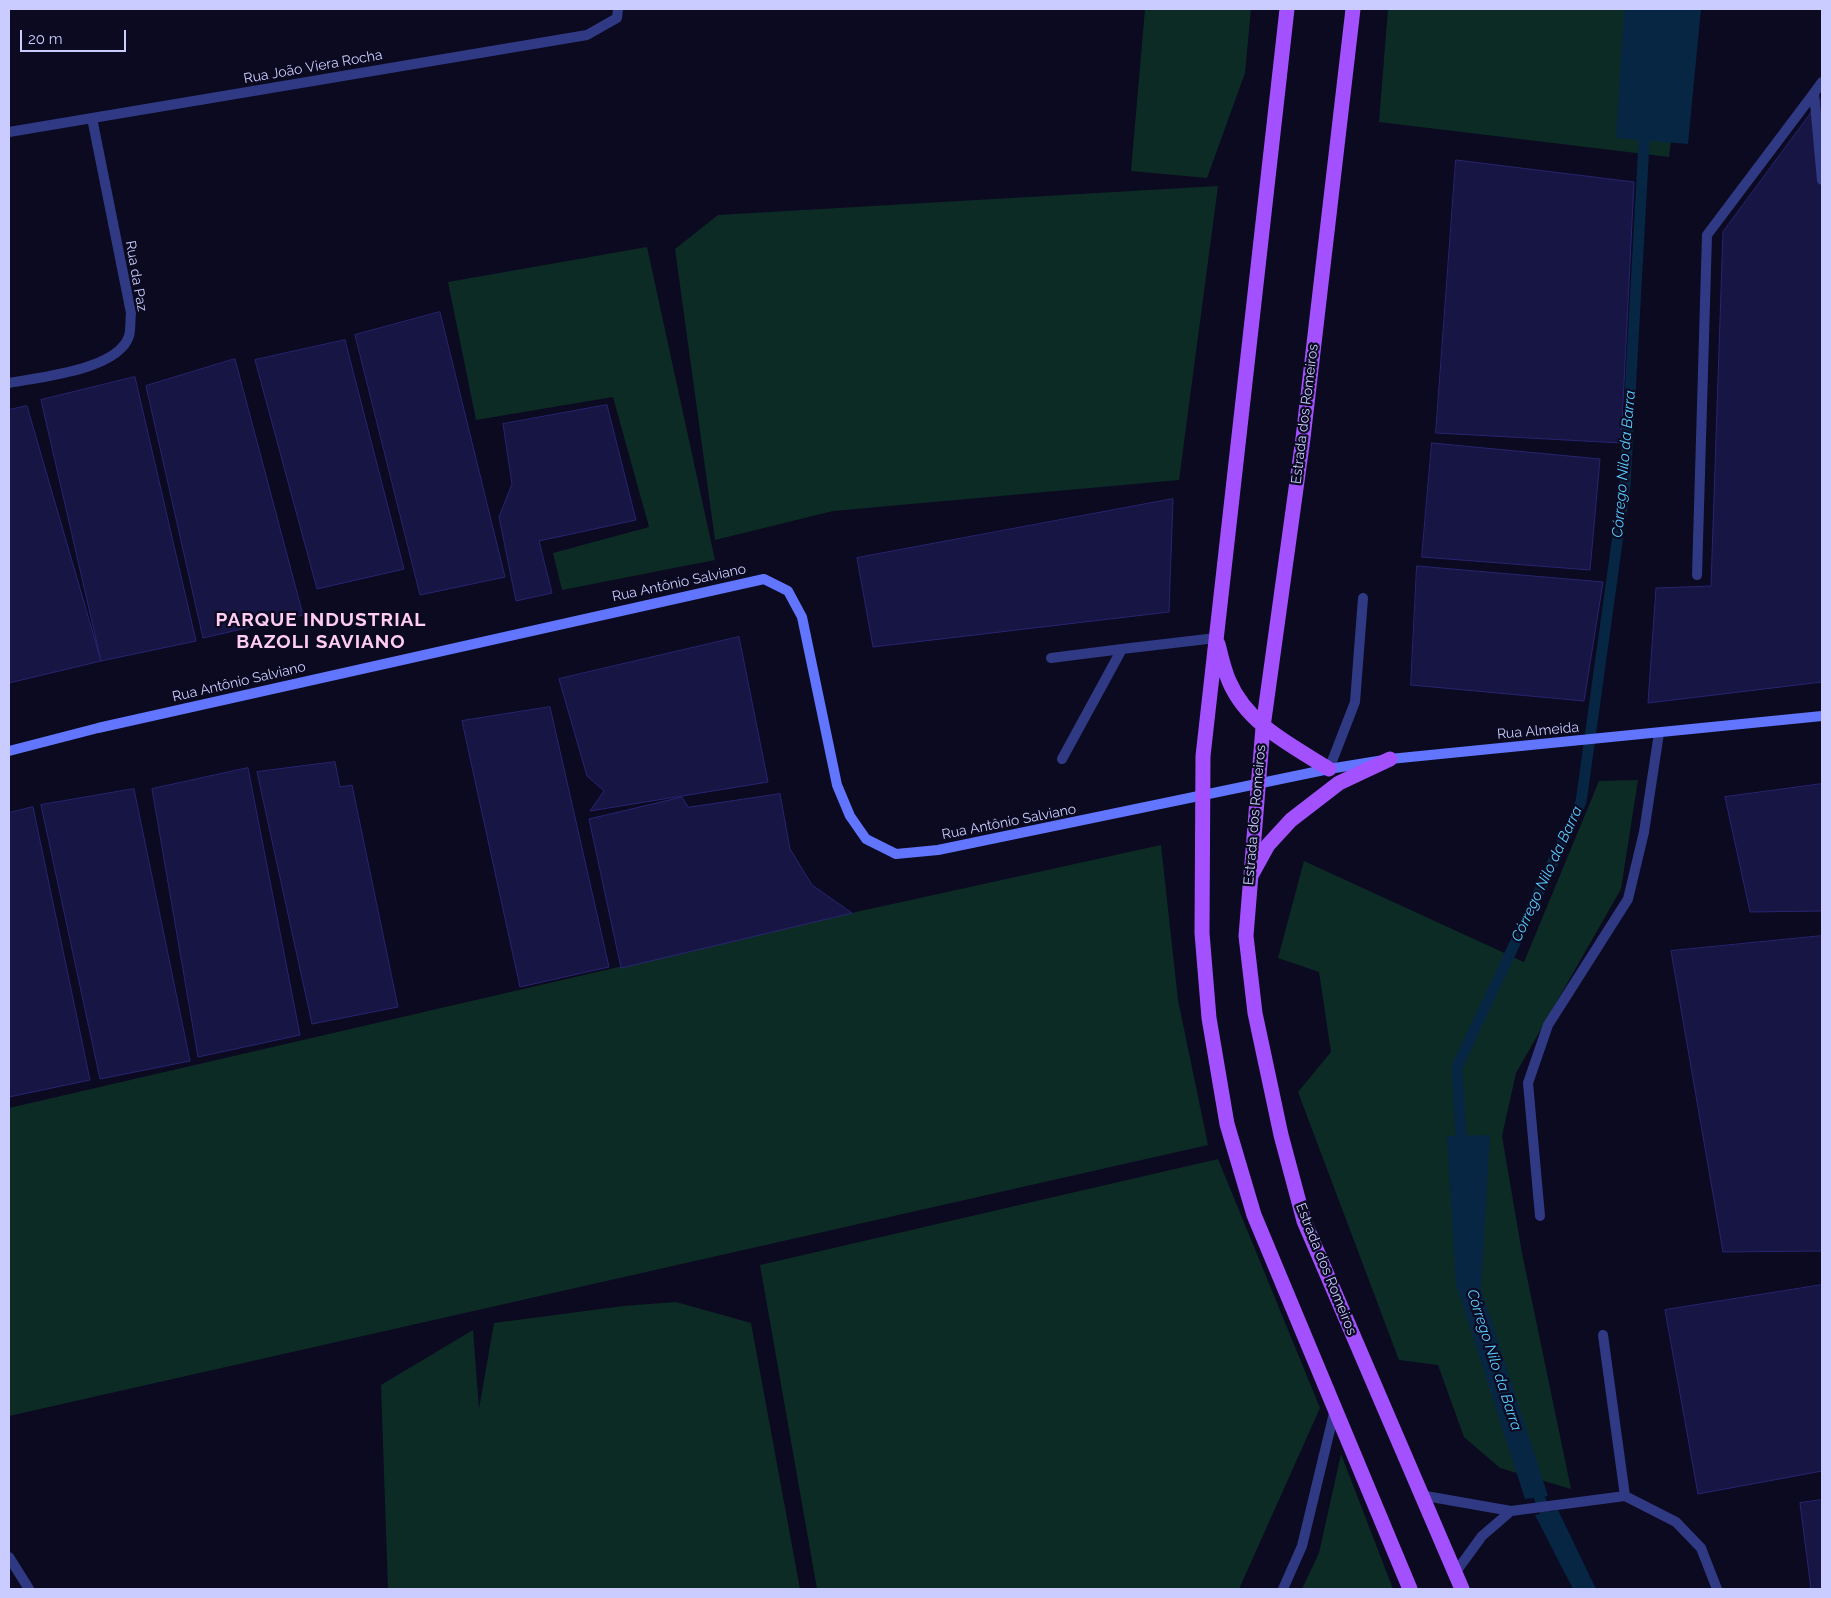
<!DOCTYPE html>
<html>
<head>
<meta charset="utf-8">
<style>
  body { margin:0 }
  #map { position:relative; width:1831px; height:1598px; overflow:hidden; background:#0b0a20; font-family:Raleway,sans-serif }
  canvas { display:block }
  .frame { position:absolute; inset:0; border:10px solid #caccff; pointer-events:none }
  .scale { position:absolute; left:20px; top:30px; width:106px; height:22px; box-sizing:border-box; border:2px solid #caccff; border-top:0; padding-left:6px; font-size:15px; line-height:18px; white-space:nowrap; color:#caccff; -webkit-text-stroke:4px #0b0a20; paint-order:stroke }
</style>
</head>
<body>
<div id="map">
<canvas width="1831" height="1598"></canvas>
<div class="frame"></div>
<div class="scale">20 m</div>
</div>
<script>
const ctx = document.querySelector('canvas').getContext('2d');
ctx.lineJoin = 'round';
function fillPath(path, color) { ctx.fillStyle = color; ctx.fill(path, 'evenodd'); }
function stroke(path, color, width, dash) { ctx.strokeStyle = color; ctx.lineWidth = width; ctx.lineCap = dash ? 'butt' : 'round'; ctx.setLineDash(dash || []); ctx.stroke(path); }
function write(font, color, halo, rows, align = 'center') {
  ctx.font = font + ' Raleway,sans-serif'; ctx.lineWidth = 4.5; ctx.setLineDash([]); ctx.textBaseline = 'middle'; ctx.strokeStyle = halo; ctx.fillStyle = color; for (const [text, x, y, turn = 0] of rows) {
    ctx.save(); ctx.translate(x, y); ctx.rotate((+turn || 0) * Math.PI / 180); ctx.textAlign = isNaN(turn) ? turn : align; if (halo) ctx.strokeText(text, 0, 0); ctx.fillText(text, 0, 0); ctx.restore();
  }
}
fillPath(new Path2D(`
  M1145 9H1251L1245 73 1207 178 1131 171Z
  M1388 9H1688L1669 157 1379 122Z
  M1218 186 1179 480 833 511 715 540 675 249 718 215Z
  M647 247 715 560 562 590 553 553 649 527 613 397 476 420 448 282Z
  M1638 780 1621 889 1516 1073 1502 1136 1522 1253 1571 1489 1500 1468 1464 1437 1438 1365 1399 1360 1298 1092 1331 1052 1319 972 1278 958 1304 861 1524 962 1599 781Z
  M1161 845 1178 1000 1208 1145 9 1416V1108L856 912Z
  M1218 1159 1320 1408 1239 1589H817L760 1265Z
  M676 1302 751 1323 800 1589H388L381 1385 473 1330 479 1409 494 1323 623 1306Z
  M1341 1454 1393 1589H1302L1319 1553Z`), '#0d2b25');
fillPath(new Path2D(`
  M1624 9H1701L1688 144 1616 138Z
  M1490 1135 1481 1289 1548 1496 1525 1499 1456 1284 1447 1136Z
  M1558 1510 1596 1589H1573L1535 1515Z`), '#062644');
stroke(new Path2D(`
  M1462 1151 1457 1067 1581 802 1625 485 1645 125
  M1534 1484 1551 1527`), '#062644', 11);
const building = new Path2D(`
  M1822 98V682L1648 703 1656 588 1711 586 1723 232Z
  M1456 160 1634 182 1621 443 1436 433Z
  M440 312 505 577 420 595 355 335Z
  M345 340 404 569 317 589 255 360Z
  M235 359 303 615 203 638 146 386Z
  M135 377 196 641 101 661 41 400Z
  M607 405 636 520 539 541 552 593 516 601 499 517 512 484 503 424Z
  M27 406 101 661 9 683V410Z
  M1432 443 1600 459 1590 570 1422 557Z
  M1173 499 1169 612 873 647 857 558Z
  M1417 566 1603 582 1584 701 1411 685Z
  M739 637 768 782 590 811 604 791 587 776 559 679Z
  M550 707 609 967 520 987 462 721Z
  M335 762 340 787 352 785 398 1007 312 1024 257 772Z
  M248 768 300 1035 198 1057 152 789Z
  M1822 784V911L1750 912 1725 797Z
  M134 789 190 1061 100 1079 41 805Z
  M780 794 790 849 812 885 852 913 621 968 589 819 682 797 688 807Z
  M33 807 90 1080 9 1097V813Z
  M1822 936V1251L1723 1252 1671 951Z
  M1822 1285V1471L1698 1494 1665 1310Z
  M1822 1500V1589H1811L1800 1503Z`);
fillPath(building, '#171543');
stroke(building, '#282472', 1);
stroke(new Path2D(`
  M1822 82 1814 93 1822 180
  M1697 575 1707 235 1814 93
  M1051 658 1122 649
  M1062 759 1122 649 1216 638
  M1329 769 1355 702 1363 598
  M1540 1216 1528 1083 1548 1025 1628 899 1644 832 1659 733
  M1603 1335 1625 1496 1676 1522 1701 1548 1717 1589
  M1420 1495 1511 1511 1625 1496
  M9 1557 29 1589
  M1455 1573 1482 1536 1511 1511`), '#303a84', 10);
stroke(new Path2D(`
  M9 132 587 35 617 18 618 9
  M9 383C40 377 118 370 129 336 131 329 130 320 131 313L92 118
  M1283 1589 1302 1546 1335 1409`), '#303a84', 10);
stroke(new Path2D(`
  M9 751 98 728 764 579 788 591 802 617 837 785 850 816 866 839 896 854 938 850 1329 769 1390 759 1822 716`), '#6175ff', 10);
stroke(new Path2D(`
  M1287 9 1203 756 1202 933 1209 1018 1227 1124 1254 1215 1410 1589
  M1353 9 1303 438 1263 727 1246 936 1255 1013 1281 1135 1304 1221 1462 1589
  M1218 644C1221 656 1224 670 1229 681 1247 724 1291 745 1329 769
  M1252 874 1268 845 1291 820 1339 783 1390 759`), '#a351ff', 15);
write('14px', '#caccff', '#0b0a20', [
  ["Rua João Viera Rocha",313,67,-10],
  ["Rua da Paz",136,276,80],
  ["Estrada dos Romeiros",1305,414,-83],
  ["Rua Antônio Salviano",679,583,-12],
  ["Rua Antônio Salviano",239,682,-13],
  ["Rua Almeida",1538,731,-5],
  ["Estrada dos Romeiros",1255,815,-85],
  ["Rua Antônio Salviano",1009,822,-11],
  ["Estrada dos Romeiros",1326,1269,68]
]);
write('italic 15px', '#58cbff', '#0b0a20', [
  ["Córrego Nilo da Barra",1624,464,-85],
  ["Córrego Nilo da Barra",1547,874,-65],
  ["Córrego Nilo da Barra",1494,1360,72]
]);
ctx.letterSpacing = '1px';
write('bold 19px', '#ffccf4', '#0b0a20', [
  ["PARQUE INDUSTRIAL",321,620],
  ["BAZOLI SAVIANO",321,642]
]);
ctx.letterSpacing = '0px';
</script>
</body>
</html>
